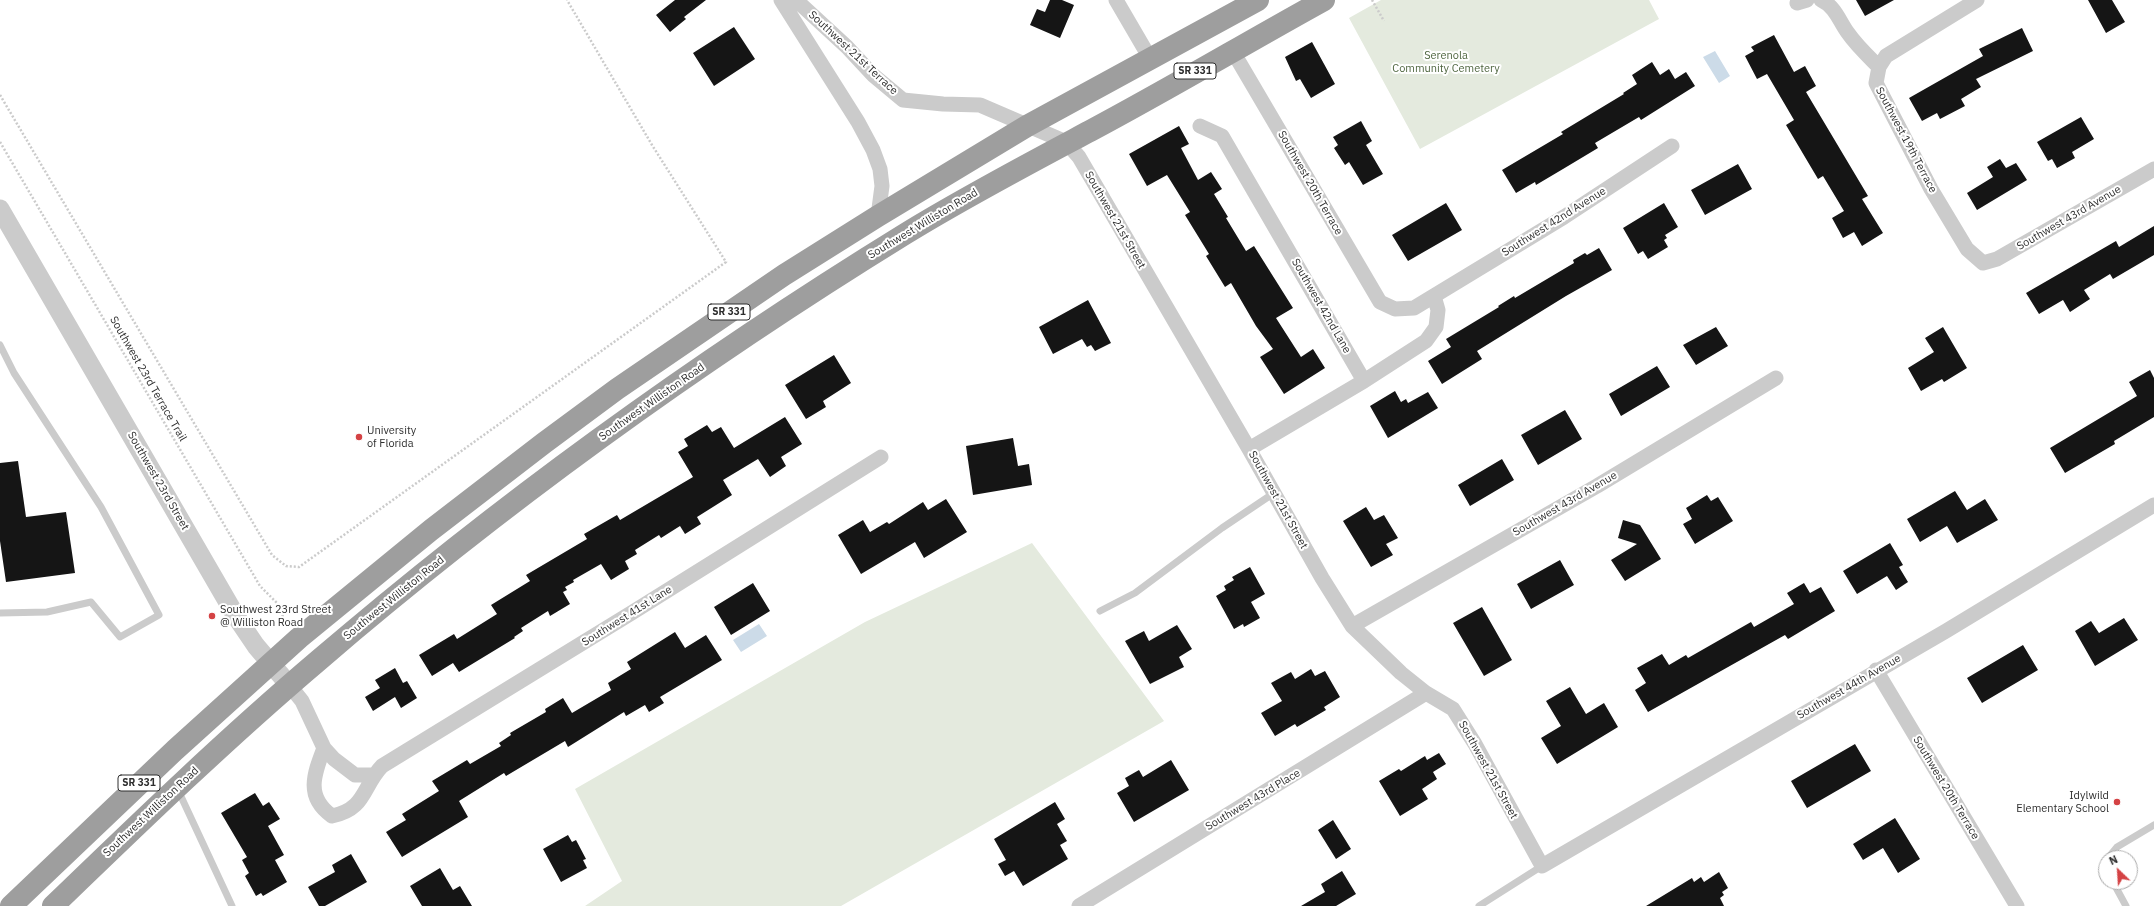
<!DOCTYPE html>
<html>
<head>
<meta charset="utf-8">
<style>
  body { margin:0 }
  #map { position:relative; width:2154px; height:906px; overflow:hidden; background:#fff; font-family:"IBM Plex Sans",sans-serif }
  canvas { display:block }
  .north { position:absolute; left:2098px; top:850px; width:40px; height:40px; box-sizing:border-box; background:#fff; border:1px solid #ababab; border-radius:50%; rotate:335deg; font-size:11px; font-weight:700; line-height:16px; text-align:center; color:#2e2e2e }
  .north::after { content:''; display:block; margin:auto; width:14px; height:18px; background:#d44244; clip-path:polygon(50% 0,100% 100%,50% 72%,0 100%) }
</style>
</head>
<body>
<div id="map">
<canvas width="2154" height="906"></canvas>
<div class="north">N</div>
</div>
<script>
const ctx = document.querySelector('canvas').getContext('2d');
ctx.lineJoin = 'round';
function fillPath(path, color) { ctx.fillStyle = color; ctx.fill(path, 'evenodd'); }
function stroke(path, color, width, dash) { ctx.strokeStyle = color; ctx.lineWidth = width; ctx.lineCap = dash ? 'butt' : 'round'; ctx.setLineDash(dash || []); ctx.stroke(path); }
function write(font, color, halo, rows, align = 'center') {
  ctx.font = font + ' "IBM Plex Sans",sans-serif'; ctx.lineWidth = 4; ctx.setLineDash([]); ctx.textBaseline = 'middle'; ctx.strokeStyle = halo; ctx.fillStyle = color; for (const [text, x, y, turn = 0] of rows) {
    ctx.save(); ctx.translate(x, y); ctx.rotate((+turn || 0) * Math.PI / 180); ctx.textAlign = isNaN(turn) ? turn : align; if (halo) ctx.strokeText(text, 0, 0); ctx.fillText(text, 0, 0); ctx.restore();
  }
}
fillPath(new Path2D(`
  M1381 0H1649L1659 19 1420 149 1349 18Z
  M1032 543 1164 721 841 906H585L622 881 575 789 865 622Z`), '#e4eade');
fillPath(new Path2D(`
  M1715 51 1730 76 1719 83 1703 57Z
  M759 624 767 636 741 652 733 640Z`), '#ccdbe8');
fillPath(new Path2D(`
  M675 0H706L684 17 686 19 670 32 656 15Z
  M1050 0H1062L1074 5 1060 38 1030 25 1037 9 1045 12Z
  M1856 0H1894L1865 16Z
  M2088 0H2112L2125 22 2106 33Z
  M734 27 755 59 714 86 693 53Z
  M2022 28 2033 51 1976 79 1981 87 1961 99 1965 106 1940 119 1937 113 1922 121 1909 98 1983 56 1979 49Z
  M1774 35 1794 72 1805 66 1816 86 1806 92 1868 196 1862 199 1883 233 1862 246 1854 232 1843 238 1832 218 1844 211 1823 176 1818 179 1786 125 1794 120 1767 74 1757 79 1745 56 1754 51 1751 47Z
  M1312 42 1335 84 1311 98 1300 79 1296 81 1285 57Z
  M1652 62 1660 75 1669 69 1675 79 1686 72 1695 86 1641 120 1639 117 1595 143 1598 148 1563 169 1536 185 1535 182 1516 193 1502 170 1563 134 1561 132 1624 94 1623 93 1637 84 1632 75Z
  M2081 117 2094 139 2072 152 2075 158 2057 168 2052 159 2048 161 2037 142Z
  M1361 121 1372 141 1366 145 1383 174 1363 185 1349 162 1345 165 1334 148 1338 145 1333 137Z
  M1179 126 1189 144 1181 148 1198 180 1211 172 1222 189 1214 194 1228 217 1226 218 1246 251 1254 246 1293 308 1276 318 1301 357 1313 349 1325 368 1284 394 1260 357 1273 349 1256 326 1231 283 1225 287 1206 256 1209 254 1185 215 1190 212 1167 175 1147 186 1129 154Z
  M2000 159 2006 168 2016 163 2027 180 1977 210 1967 193 1993 177 1987 167Z
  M1738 164 1752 189 1705 215 1691 190Z
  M1446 203 1462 230 1408 261 1392 235Z
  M1664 203 1678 227 1665 235 1667 238 1664 240 1668 247 1648 259 1643 251 1638 254 1623 228Z
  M2154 226V255L2113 279 2110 274 2084 290 2090 299 2070 312 2063 300 2039 314 2026 293 2116 241 2119 247Z
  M1599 248 1612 270 1566 296 1477 351 1482 359 1442 384 1428 361 1451 347 1446 339 1499 307 1498 306 1514 296 1515 298 1574 263 1573 260 1585 253 1587 255Z
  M1088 300 1111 343 1095 351 1091 345 1087 347 1082 339 1053 354 1039 327Z
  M1716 327 1728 346 1696 365 1683 345Z
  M1943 327 1967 368 1944 382 1942 379 1921 391 1908 368 1934 352 1925 338Z
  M834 355 851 383 823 401 826 407 806 419 785 385Z
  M1657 366 1670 387 1621 416 1609 394Z
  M2150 370 2154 378V417L2114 441 2115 444 2065 473 2050 448 2137 396 2129 382Z
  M1395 391 1401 402 1406 399 1408 403 1428 392 1438 408 1388 438 1370 406Z
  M1565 410 1582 439 1538 465 1521 435Z
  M785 417 802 444 781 457 786 466 770 477 758 459 723 480 732 495 697 517 701 524 685 534 680 526 661 538 659 535 635 550 637 554 625 561 629 569 611 580 601 564 573 580 574 582 565 587 567 590 563 592 570 604 550 616 548 611 521 628 523 631 514 637 515 638 459 672 453 663 432 676 419 655 454 634 457 639 497 614 491 605 530 581 526 575 587 539 584 534 617 515 620 520 693 477 678 452 688 446 684 439 707 425 712 432 721 427 734 448Z
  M1013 438 1018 466 1029 464 1032 485 973 495 966 446Z
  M1502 459 1514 480 1470 506 1458 485Z
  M18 461 26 517 66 512 75 573 6 582 0 541V463Z
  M1955 491 1967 510 1985 499 1998 520 1957 543 1947 526 1920 542 1907 519Z
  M1707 495 1711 501 1718 497 1733 521 1695 544 1683 524 1692 519 1686 508Z
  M946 499 967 532 924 558 915 542 861 574 838 535 863 520 870 532 887 522 889 524 923 502 928 510Z
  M1366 507 1374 520 1384 515 1398 538 1386 544 1393 555 1371 567 1343 521Z
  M1623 520 1640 525 1661 559 1625 581 1611 560 1637 544 1618 538Z
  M1890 543 1903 565 1899 567 1908 582 1896 590 1887 576 1857 594 1843 571Z
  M1560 560 1574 585 1531 609 1517 584Z
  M1250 567 1265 594 1251 602 1260 618 1244 627 1243 624 1234 629 1216 596 1226 590 1224 586 1234 580 1232 577Z
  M753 583 770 611 731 635 714 607Z
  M1804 583 1810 593 1821 587 1835 611 1788 639 1785 635 1648 712 1635 690 1646 683 1637 668 1662 654 1669 665 1686 655 1688 658 1751 622 1754 627 1794 604 1787 593Z
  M1482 607 1512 660 1484 676 1453 623Z
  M2124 618 2138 640 2095 666 2075 631 2091 621 2099 633Z
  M1177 625 1192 649 1179 657 1184 667 1150 684 1125 641 1144 631 1149 641Z
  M675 632 685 648 706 635 722 660 660 697 664 703 649 712 645 705 626 716 624 712 568 747 565 741 506 776 504 773 459 801 468 817 402 857 386 832 406 820 402 814 439 791 432 781 467 760 470 764 501 746 499 743 511 735 510 733 546 712 545 709 563 698 572 713 611 690 608 683 631 669 627 662Z
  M2023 645 2038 670 1982 703 1967 678Z
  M395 668 403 683 407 681 417 698 401 708 395 697 373 711 365 697 380 688 375 680Z
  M1311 669 1315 676 1325 671 1340 697 1324 707 1326 710 1297 727 1295 724 1275 736 1261 713 1282 701 1271 683 1291 672 1295 679Z
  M1570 687 1586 714 1604 703 1618 727 1557 764 1541 738 1561 726 1546 701Z
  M1855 744 1871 771 1807 808 1791 781Z
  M1439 753 1446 764 1433 772 1437 779 1422 789 1428 799 1400 816 1379 781 1399 769 1401 771 1425 756 1427 760Z
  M1171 760 1189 790 1134 822 1117 793 1129 786 1125 778 1139 770 1143 777Z
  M255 793 263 806 269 802 280 819 268 826 284 855 275 860 287 882 263 896 261 893 256 896 245 876 249 873 242 860 247 857 221 813Z
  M1055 802 1065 819 1057 824 1067 841 1060 845 1068 859 1023 886 1014 871 1005 876 998 864 1006 860 994 839Z
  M1895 818 1920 859 1898 873 1883 848 1863 860 1853 844Z
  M1333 820 1351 849 1336 859 1318 830Z
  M568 835 572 842 576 840 586 859 583 860 587 868 561 882 543 849Z
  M351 854 367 882 325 906H319L308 887 335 872 332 865Z
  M440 868 453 890 460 886 472 906H422L410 886Z
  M1342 871 1356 894 1336 906H1301L1325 892 1321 884Z
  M1719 872 1728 888 1722 892 1724 895 1720 898 1724 906H1646L1692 878 1694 882 1701 877 1704 882Z`), '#151515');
stroke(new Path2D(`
  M1372 0 1384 21
  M0 95 272 555 286 566 299 567 726 262 652 145 567 0
  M0 142 260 586 280 606 284 621`), '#cbcbcb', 2.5, [2, 2]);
stroke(new Path2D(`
  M0 345 14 373 101 507 159 615 120 637 91 602 47 612 0 613
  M1100 611 1135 593 1222 528 1274 493
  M178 790 232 906
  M2108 858 2117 847 2154 825
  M2113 882 2126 906
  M1479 906 1542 866`), '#cbcbcb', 7);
stroke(new Path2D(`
  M781 0 858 122 873 150 880 169 882 186 878 216
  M796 0 847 47 873 75 903 100 943 104 980 105 1066 142 1079 157 1249 449 1322 578 1352 626 1401 673 1426 693 1453 709 1475 744 1542 866 1946 631 2154 505
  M1116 0 1151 60
  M1821 0C1836 7 1839 21 1848 33 1857 46 1868 56 1879 67
  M1977 0 1886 56 1879 67 1876 83 1931 189 1967 249 1983 263 1997 259 2154 169
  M1797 3 1807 0
  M1232 50 1380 302 1395 309 1414 308 1564 217 1672 146
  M1200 126 1222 136 1364 381
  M1249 449 1364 381 1426 341 1436 327 1438 310 1434 296
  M1352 626 1597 486 1776 378
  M1876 670 2017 906
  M290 686 302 701 324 748 334 759 355 775H374
  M324 748C314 774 305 797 332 816 366 809 362 787 382 766L633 612 881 457
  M1079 906 1426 693`), '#cbcbcb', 15);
stroke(new Path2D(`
  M0 209 237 618 256 646 290 686`), '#cbcbcb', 19);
stroke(new Path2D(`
  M11 906 175 750 299 638 431 530 544 443 617 389 784 275 878 216 1027 126 1258 0
  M53 906C140 822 227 738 319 660 502 503 699 361 905 234 965 197 1028 164 1090 131 1169 89 1246 43 1324 0`), '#9e9e9e', 22);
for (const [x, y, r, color] of [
  [359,437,4,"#d44244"],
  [212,616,4,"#d44244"],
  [2117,802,4,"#d44244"]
]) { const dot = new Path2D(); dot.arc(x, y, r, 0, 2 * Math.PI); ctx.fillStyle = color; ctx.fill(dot); stroke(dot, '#fff', 1.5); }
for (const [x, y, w] of [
  [1195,71,42],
  [729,312,42],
  [139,783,42]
]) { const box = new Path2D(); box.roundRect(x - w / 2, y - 8, w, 16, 3); ctx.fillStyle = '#fff'; ctx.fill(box); stroke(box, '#2e2e2e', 1); }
write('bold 10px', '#2e2e2e', null, [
  ["SR 331",1195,71],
  ["SR 331",729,312],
  ["SR 331",139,783]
]);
write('11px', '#2e2e2e', '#fff', [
  ["Southwest 21st Terrace",853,53,43],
  ["Southwest 19th Terrace",1906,140,62],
  ["Southwest 20th Terrace",1310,183,60],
  ["Southwest 43rd Avenue",2069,218,-30],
  ["Southwest 21st Street",1115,220,60],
  ["Southwest 42nd Avenue",1554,222,-32],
  ["Southwest Williston Road",923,224,-31],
  ["Southwest 42nd Lane",1321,306,60],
  ["Southwest 23rd Terrace Trail",148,379,60],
  ["Southwest Williston Road",652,402,-35],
  ["Southwest 23rd Street",158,481,60],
  ["Southwest 21st Street",1278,500,61],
  ["Southwest 43rd Avenue",1565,504,-30],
  ["Southwest Williston Road",394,598,-39],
  ["Southwest 41st Lane",627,616,-32],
  ["Southwest 44th Avenue",1849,687,-30],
  ["Southwest 21st Street",1488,770,61],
  ["Southwest 20th Terrace",1946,788,59],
  ["Southwest 43rd Place",1253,800,-31],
  ["Southwest Williston Road",151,812,-43]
]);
write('11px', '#4f6640', '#fff', [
  ["Serenola",1446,56],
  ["Community Cemetery",1446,69]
]);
write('11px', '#2e2e2e', '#fff', [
  ["University",367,431],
  ["of Florida",367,444],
  ["Southwest 23rd Street",220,610],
  ["@ Williston Road",220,623],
  ["Idylwild",2109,796,"right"],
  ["Elementary School",2109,809,"right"]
], 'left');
</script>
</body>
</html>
